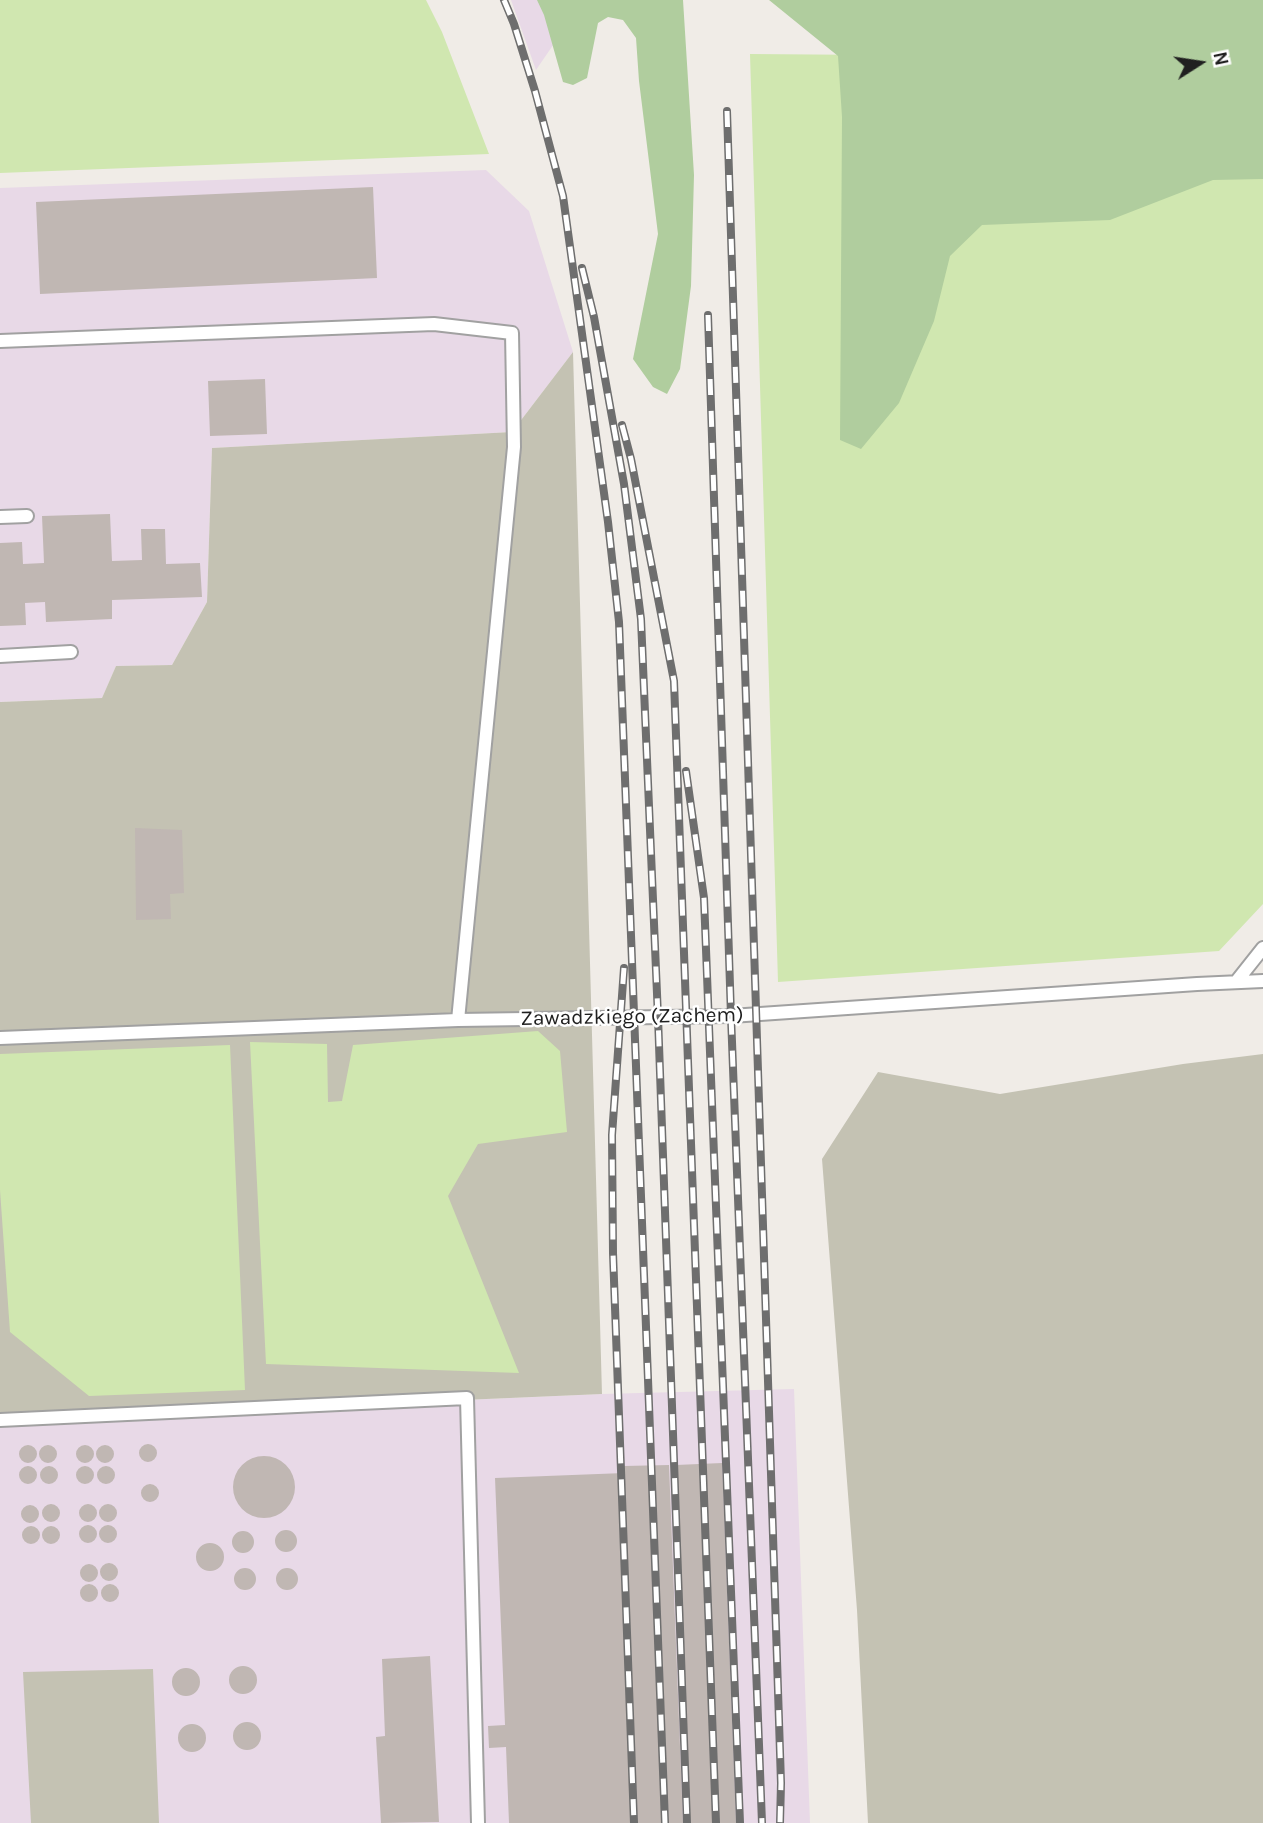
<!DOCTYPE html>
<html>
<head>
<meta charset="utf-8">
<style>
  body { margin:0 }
  #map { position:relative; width:1263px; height:1823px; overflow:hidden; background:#f0ece7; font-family:Karla,sans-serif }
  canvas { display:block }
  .north { position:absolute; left:1165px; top:28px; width:70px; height:70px; -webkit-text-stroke:5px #fff; paint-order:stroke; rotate:78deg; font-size:19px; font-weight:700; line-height:28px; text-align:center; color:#202020 }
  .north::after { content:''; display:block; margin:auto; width:24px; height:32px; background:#202020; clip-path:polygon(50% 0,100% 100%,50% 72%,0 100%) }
</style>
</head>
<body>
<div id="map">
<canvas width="1263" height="1823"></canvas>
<div class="north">N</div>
</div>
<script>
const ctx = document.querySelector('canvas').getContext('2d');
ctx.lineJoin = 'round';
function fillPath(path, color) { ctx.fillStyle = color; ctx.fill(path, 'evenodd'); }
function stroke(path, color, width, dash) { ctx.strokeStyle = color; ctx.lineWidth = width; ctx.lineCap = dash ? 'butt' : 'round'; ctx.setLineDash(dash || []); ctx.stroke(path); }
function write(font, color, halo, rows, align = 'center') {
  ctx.font = font + ' Karla,sans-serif'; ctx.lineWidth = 5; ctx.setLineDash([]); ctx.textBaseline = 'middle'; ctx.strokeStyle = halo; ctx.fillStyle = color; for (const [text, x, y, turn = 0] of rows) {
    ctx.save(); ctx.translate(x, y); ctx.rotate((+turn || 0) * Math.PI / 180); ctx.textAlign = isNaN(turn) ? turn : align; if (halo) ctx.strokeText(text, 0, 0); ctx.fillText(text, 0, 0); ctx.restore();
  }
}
fillPath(new Path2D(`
  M511 0H584L536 70Z
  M486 170 529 211 573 352 512 432 212 448 207 602 172 665 116 666 102 698 0 702V188Z
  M794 1389 810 1823H0V1420L602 1394Z`), '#e8d9e7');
fillPath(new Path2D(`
  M573 352 602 1394 0 1420V702L102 698 116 666 172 665 207 602 212 448 512 432Z
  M1263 1054V1823H868L857 1610 822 1159 878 1072 1000 1094 1183 1064Z
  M153 1669 159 1823H31L23 1672Z`), '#c4c2b3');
fillPath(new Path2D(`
  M0 0H426L442 32 489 154 0 173Z
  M750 54 1263 58V904L1219 951 778 982Z
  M538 1031 560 1051 567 1132 478 1144 448 1196 519 1373 266 1364 250 1042 327 1044 328 1102 342 1101 353 1045Z
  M230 1045 245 1390 89 1396 10 1332 0 1190V1054Z`), '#d0e7b0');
fillPath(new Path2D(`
  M537 0H683L694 175 691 286 680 369 667 394 653 387 633 359 658 234 639 81 636 38 623 20 608 17 598 23 587 78 573 85 563 82 544 15Z
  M769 0H1263V179L1213 180 1110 220 982 225 950 256 934 321 899 403 861 449 840 440 842 117 838 56Z`), '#b0cd9e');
fillPath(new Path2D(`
  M373 187 377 278 40 294 36 202Z
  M265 379 267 434 210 436 208 381Z
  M110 514 112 561 142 560 141 529H165L166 564 200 563 202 597 112 600V619L46 622 45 602 25 603 26 625 0 626V543L22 542 23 564 44 563 42 516Z
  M135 828 182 830 184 893 170 894 171 919 136 920Z
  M139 1453a9 9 0 1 1 18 0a9 9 0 1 1-18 0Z
  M19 1454a9 9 0 1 1 18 0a9 9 0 1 1-18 0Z
  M96 1454a9 9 0 1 1 18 0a9 9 0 1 1-18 0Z
  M76 1454a9 9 0 1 1 18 0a9 9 0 1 1-18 0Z
  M39 1454a9 9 0 1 1 18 0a9 9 0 1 1-18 0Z
  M233 1487a31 31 0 1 1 62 0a31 31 0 1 1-62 0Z
  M722 1463 736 1823H690L676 1465Z
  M669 1465 683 1823H509L506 1747 489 1748 488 1726 505 1725 495 1478 624 1473V1466Z
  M97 1475a9 9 0 1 1 18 0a9 9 0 1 1-18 0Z
  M76 1475a9 9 0 1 1 18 0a9 9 0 1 1-18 0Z
  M19 1475a9 9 0 1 1 18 0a9 9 0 1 1-18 0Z
  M40 1475a9 9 0 1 1 18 0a9 9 0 1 1-18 0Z
  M141 1493a9 9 0 1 1 18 0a9 9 0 1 1-18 0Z
  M79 1513a9 9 0 1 1 18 0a9 9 0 1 1-18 0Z
  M42 1513a9 9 0 1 1 18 0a9 9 0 1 1-18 0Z
  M99 1513a9 9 0 1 1 18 0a9 9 0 1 1-18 0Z
  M21 1514a9 9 0 1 1 18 0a9 9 0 1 1-18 0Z
  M79 1534a9 9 0 1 1 18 0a9 9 0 1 1-18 0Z
  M99 1534a9 9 0 1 1 18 0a9 9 0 1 1-18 0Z
  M22 1535a9 9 0 1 1 18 0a9 9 0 1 1-18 0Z
  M42 1535a9 9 0 1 1 18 0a9 9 0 1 1-18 0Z
  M275 1541a11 11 0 1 1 22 0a11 11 0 1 1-22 0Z
  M232 1542a11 11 0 1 1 22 0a11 11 0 1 1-22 0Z
  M196 1557a14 14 0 1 1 28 0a14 14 0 1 1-28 0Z
  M100 1572a9 9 0 1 1 18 0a9 9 0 1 1-18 0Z
  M80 1573a9 9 0 1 1 18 0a9 9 0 1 1-18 0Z
  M276 1579a11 11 0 1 1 22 0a11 11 0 1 1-22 0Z
  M234 1579a11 11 0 1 1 22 0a11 11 0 1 1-22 0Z
  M101 1593a9 9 0 1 1 18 0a9 9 0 1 1-18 0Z
  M80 1593a9 9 0 1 1 18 0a9 9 0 1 1-18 0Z
  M430 1656 439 1822 381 1823 376 1737 385 1736 382 1659Z
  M229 1680a14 14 0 1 1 28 0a14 14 0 1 1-28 0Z
  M172 1682a14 14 0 1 1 28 0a14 14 0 1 1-28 0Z
  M233 1736a14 14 0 1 1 28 0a14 14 0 1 1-28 0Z
  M178 1738a14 14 0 1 1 28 0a14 14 0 1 1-28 0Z`), '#c0b7b3');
const service = new Path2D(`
  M0 341 434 324 512 333 514 447 458 1020
  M0 517 27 516
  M0 656 71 652
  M1236 982 1263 948
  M0 1038 458 1020 731 1016 1197 984 1263 981
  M0 1420 467 1398 478 1823`);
stroke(service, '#a1a1a1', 16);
stroke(service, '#fff', 12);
const rail = new Path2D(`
  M504 0 514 24 535 91 563 196 608 522 619 622 665 1823
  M727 111 781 1783 780 1823
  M582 268 594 317 624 484 641 619 658 1017 687 1823
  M708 315 731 1016 762 1823
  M622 425 631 459 674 681 716 1823
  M686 771 704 898 740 1823
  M624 968 612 1135 613 1253 634 1823`);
stroke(rail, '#6e6e6e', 8);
stroke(rail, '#fff', 5, [16]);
write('21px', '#202020', '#fff', [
  ["Zawadzkiego (Zachem)",632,1017,-1]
]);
</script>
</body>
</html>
